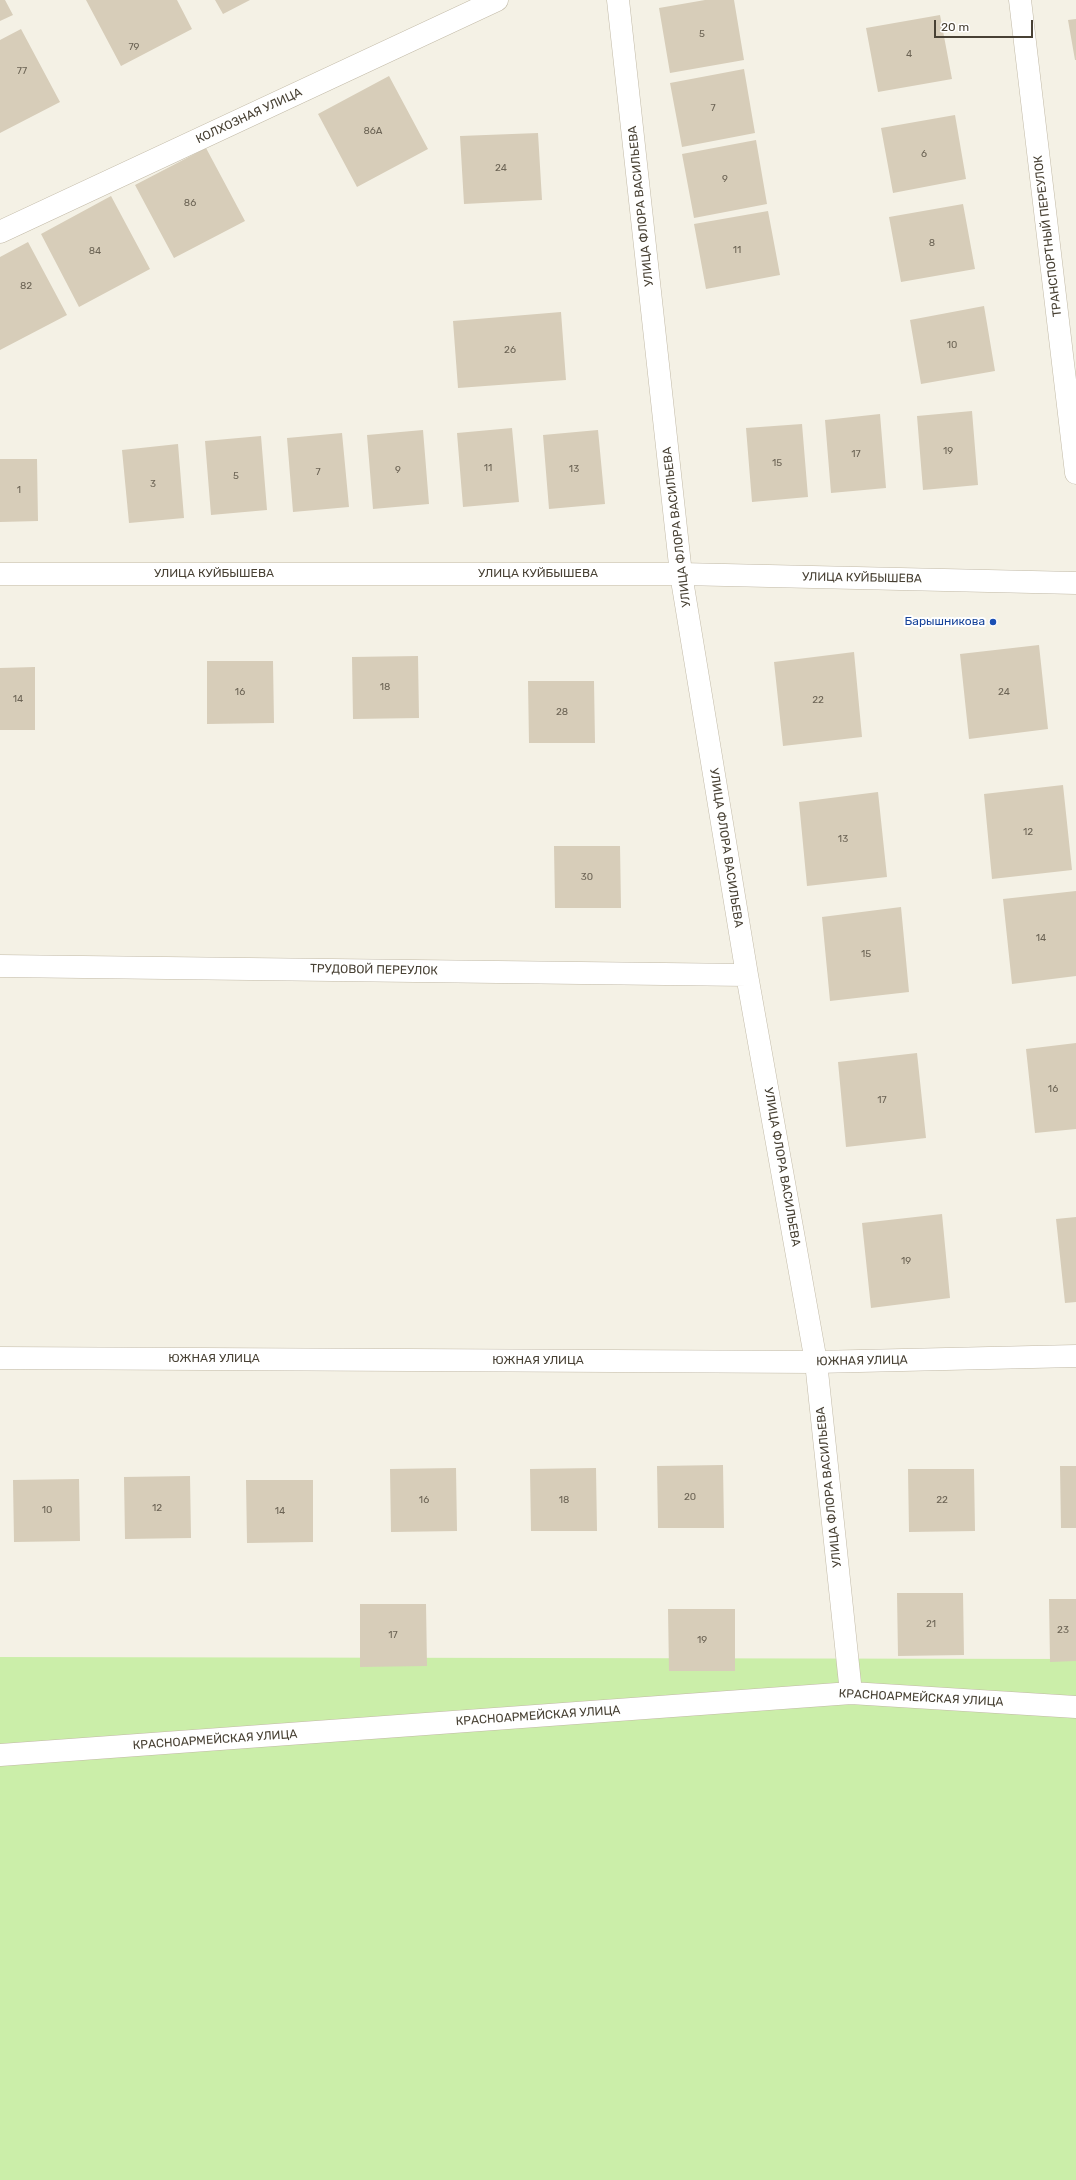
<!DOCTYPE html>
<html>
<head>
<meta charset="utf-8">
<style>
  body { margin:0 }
  #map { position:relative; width:1076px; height:2180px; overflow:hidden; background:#f4f1e5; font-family:Rubik,sans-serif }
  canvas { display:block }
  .scale { position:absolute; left:934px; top:20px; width:99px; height:18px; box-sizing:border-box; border:2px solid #484134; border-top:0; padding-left:5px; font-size:12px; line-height:14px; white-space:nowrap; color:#484134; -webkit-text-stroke:3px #fff; paint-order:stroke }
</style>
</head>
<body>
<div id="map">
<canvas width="1076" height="2180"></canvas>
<div class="scale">20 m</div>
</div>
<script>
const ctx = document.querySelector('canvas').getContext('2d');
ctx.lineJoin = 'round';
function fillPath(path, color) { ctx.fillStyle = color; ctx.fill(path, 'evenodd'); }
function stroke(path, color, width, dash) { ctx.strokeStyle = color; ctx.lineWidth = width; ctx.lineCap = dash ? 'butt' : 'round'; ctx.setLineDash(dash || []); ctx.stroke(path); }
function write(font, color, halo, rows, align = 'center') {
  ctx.font = font + ' Rubik,sans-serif'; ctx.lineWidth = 4; ctx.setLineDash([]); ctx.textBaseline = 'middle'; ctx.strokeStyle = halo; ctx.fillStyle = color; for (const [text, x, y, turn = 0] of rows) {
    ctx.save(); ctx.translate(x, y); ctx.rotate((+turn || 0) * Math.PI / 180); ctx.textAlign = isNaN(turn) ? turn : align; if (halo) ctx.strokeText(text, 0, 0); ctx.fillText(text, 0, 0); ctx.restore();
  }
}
fillPath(new Path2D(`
  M0 1657 1076 1659V2180H0Z`), '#cbeea9');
fillPath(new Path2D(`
  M0 0H5L13 15 0 21Z
  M86 0H177L192 29 121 66Z
  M215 0H250L223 14Z
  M705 0H734L744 60 670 73 659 8Z
  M940 15 952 79 878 92 866 28Z
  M1076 19V60H1075L1068 20Z
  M21 29 60 102 0 133V40Z
  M744 69 755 133 682 147 670 83Z
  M389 76 428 149 357 187 318 114Z
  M955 115 966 179 893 193 881 128Z
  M538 133 542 200 464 204 460 136Z
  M756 140 767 204 694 218 682 154Z
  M206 148 245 221 174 258 135 185Z
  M111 196 150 269 79 307 41 234Z
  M963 204 975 269 901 282 889 217Z
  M768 211 780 275 706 289 694 224Z
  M28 242 67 315 0 350V257Z
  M984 306 995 371 921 384 910 320Z
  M561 312 566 380 458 388 453 321Z
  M972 411 978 485 923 490 917 416Z
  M880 414 886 488 831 493 825 420Z
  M802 424 808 497 752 502 746 428Z
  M512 428 519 502 463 507 457 433Z
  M423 430 429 504 373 509 367 435Z
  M598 430 605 504 549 509 543 435Z
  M342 433 349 507 293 512 287 438Z
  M261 436 267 510 211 515 205 441Z
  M178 444 184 518 129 523 122 450Z
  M0 459H37L38 521 0 522Z
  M1039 645 1048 729 969 739 960 654Z
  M854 652 862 737 783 746 774 662Z
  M418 656 419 718 353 719 352 657Z
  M207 661H273L274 723 207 724Z
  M35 667V730H0V668Z
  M528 681H594L595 743H529Z
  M1063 785 1072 870 992 879 984 794Z
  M878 792 887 877 807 886 799 802Z
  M554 846H620L621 908H555Z
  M1076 891V976L1012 984 1003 899Z
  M901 907 909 992 830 1001 822 917Z
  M1076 1043V1129L1035 1133 1026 1049Z
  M917 1053 926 1138 846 1147 838 1062Z
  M942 1214 950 1298 871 1308 862 1223Z
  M1076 1217V1302L1065 1303 1056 1219Z
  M723 1465 724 1528H658L657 1466Z
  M1060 1466H1076V1528H1061Z
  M456 1468 457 1531 391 1532 390 1469Z
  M596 1468 597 1531H531L530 1469Z
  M908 1469H974L975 1531 909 1532Z
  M190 1476 191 1538 125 1539 124 1477Z
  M79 1479 80 1541 14 1542 13 1480Z
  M246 1480H313V1542L247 1543Z
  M897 1593H963L964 1655 898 1656Z
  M1049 1599H1076V1661L1050 1662Z
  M360 1604H426L427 1666 360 1667Z
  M668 1609H735V1671H669Z`), '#d7cdb9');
const minor = new Path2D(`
  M618 0 681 574 747 975 816 1362 851 1693
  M1020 0 1076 473
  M0 232 497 0
  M0 966 747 975
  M0 1358 816 1362 1076 1356
  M0 1755 851 1693 1076 1707`);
const tertiary = new Path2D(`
  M0 574H681L1076 583`);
stroke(minor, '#c1b9a6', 23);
stroke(tertiary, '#c1b9a6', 23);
stroke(minor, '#fff', 22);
stroke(tertiary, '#fff', 22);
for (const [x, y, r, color] of [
  [993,622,4,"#1a4fb4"]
]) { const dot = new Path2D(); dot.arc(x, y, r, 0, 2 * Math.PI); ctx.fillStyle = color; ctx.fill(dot); stroke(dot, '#fff', 1.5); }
write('10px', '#6c6455', null, [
  ["5",702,34],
  ["79",134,47],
  ["4",909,54],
  ["77",22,71],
  ["7",713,108],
  ["86А",373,131],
  ["6",924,154],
  ["24",501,168],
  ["9",725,179],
  ["86",190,203],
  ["8",932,243],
  ["11",737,250],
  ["84",95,251],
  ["82",26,286],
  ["10",952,345],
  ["26",510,350],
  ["19",948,451],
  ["17",856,454],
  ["15",777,463],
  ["11",488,468],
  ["13",574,469],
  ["9",398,470],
  ["7",318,472],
  ["5",236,476],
  ["3",153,484],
  ["1",19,490],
  ["18",385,687],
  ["16",240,692],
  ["24",1004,692],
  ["14",18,699],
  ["22",818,700],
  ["28",562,712],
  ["12",1028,832],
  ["13",843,839],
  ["30",587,877],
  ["14",1041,938],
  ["15",866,954],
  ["16",1053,1089],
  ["17",882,1100],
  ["19",906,1261],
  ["20",690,1497],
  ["16",424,1500],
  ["18",564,1500],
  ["22",942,1500],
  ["12",157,1508],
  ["10",47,1510],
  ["14",280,1511],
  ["21",931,1624],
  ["23",1063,1630],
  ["17",393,1635],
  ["19",702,1640]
]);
write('12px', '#484134', '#fff', [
  ["КОЛХОЗНАЯ УЛИЦА",249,116,-25],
  ["УЛИЦА ФЛОРА ВАСИЛЬЕВА",641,206,-96],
  ["ТРАНСПОРТНЫЙ ПЕРЕУЛОК",1048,236,-97],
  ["УЛИЦА ФЛОРА ВАСИЛЬЕВА",677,527,-97],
  ["УЛИЦА КУЙБЫШЕВА",214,574],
  ["УЛИЦА КУЙБЫШЕВА",538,574],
  ["УЛИЦА КУЙБЫШЕВА",862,578,1],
  ["УЛИЦА ФЛОРА ВАСИЛЬЕВА",726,848,81],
  ["ТРУДОВОЙ ПЕРЕУЛОК",374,970,1],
  ["УЛИЦА ФЛОРА ВАСИЛЬЕВА",782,1167,80],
  ["ЮЖНАЯ УЛИЦА",214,1359],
  ["ЮЖНАЯ УЛИЦА",538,1361],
  ["ЮЖНАЯ УЛИЦА",862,1361,-1],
  ["УЛИЦА ФЛОРА ВАСИЛЬЕВА",829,1487,-96],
  ["КРАСНОАРМЕЙСКАЯ УЛИЦА",921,1698,3],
  ["КРАСНОАРМЕЙСКАЯ УЛИЦА",538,1716,-4],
  ["КРАСНОАРМЕЙСКАЯ УЛИЦА",215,1740,-4]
]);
write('12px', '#164399', '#fff', [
  ["Барышникова",985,622]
], 'right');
</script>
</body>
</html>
